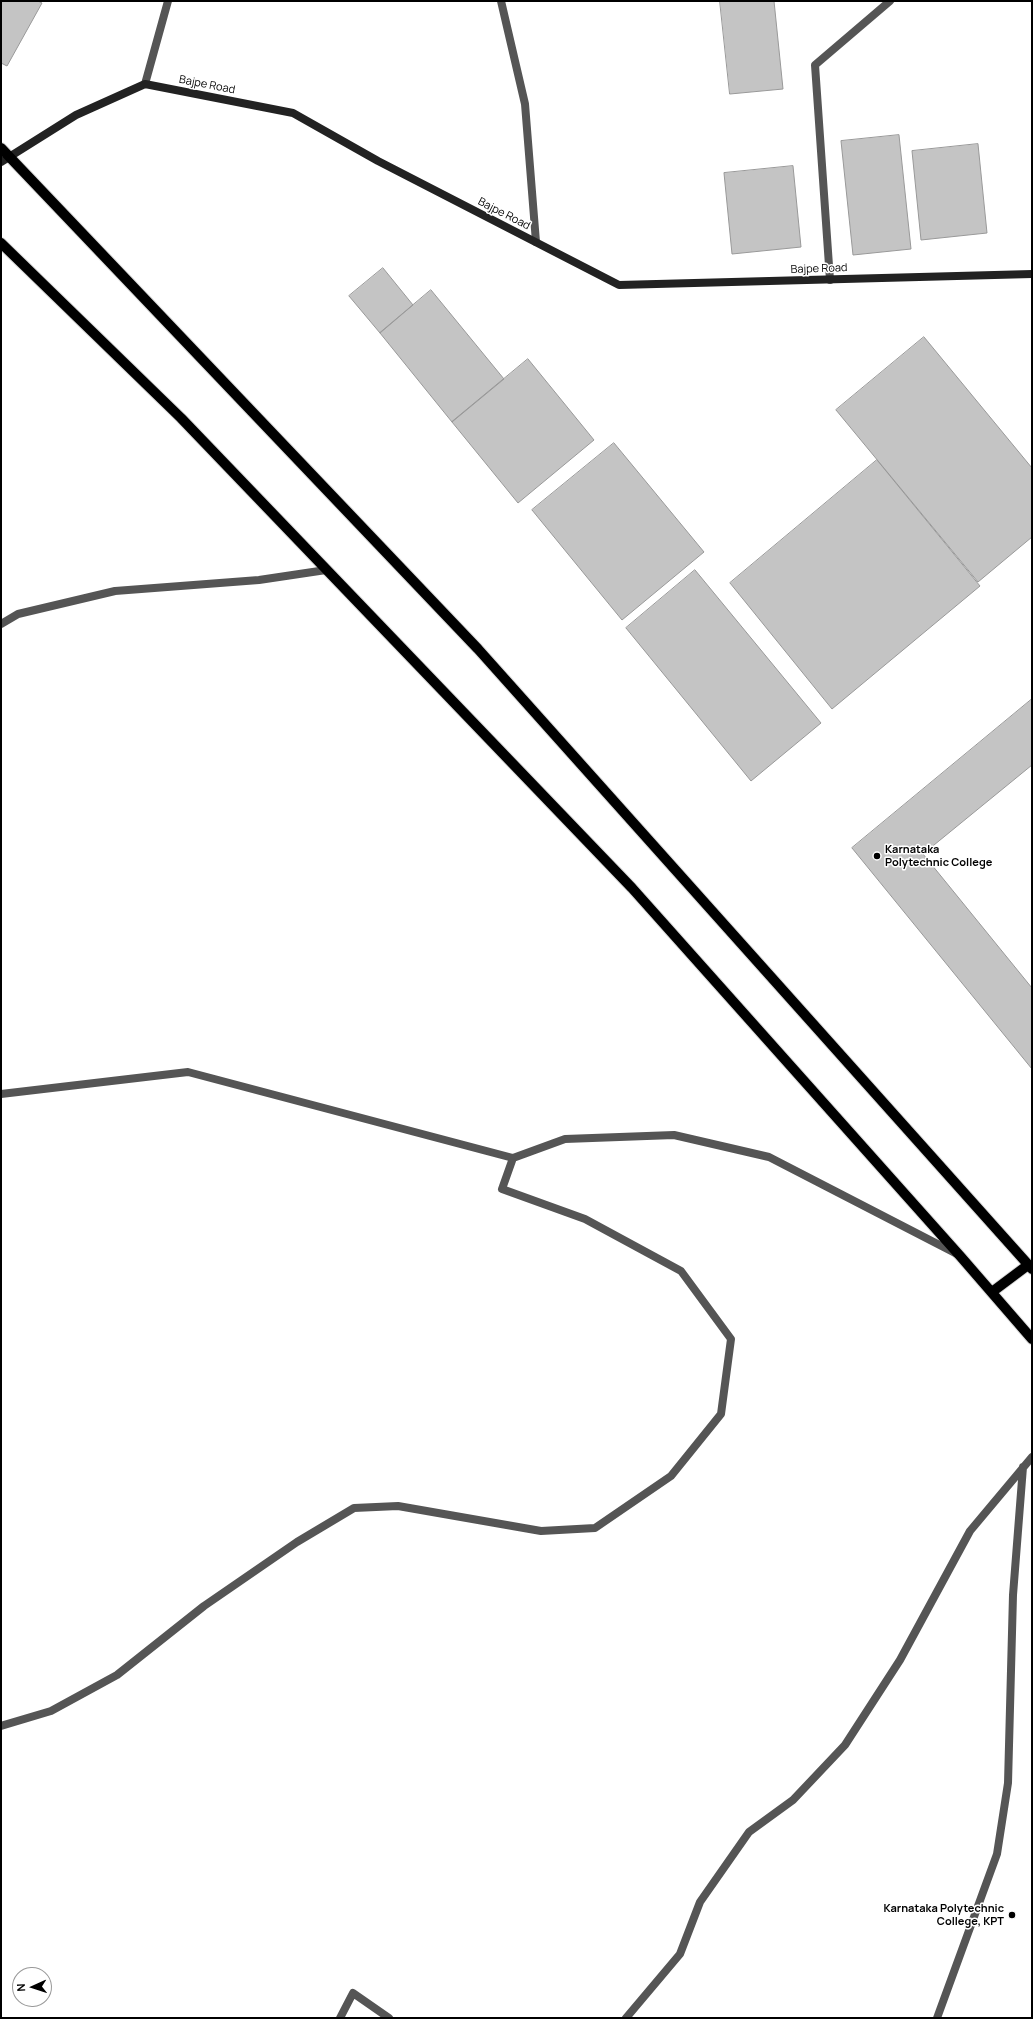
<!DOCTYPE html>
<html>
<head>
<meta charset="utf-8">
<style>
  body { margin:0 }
  #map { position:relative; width:1033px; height:2019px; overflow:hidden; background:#fff; font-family:Manrope,sans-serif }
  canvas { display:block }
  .frame { position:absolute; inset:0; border:2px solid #000; pointer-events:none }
  .north { position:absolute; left:12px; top:1967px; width:40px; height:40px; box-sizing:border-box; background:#fff; border:1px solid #999; border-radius:50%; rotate:267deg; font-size:11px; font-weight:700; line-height:16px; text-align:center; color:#000 }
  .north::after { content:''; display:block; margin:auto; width:14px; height:18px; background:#000; clip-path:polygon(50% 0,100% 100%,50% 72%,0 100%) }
</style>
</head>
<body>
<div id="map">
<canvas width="1033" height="2019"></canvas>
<div class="frame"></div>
<div class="north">N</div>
</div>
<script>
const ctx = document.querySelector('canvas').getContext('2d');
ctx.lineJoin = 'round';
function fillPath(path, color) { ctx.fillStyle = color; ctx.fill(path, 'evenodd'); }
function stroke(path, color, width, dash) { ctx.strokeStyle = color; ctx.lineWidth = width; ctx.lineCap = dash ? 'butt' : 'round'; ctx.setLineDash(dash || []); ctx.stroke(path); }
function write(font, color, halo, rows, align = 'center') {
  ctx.font = font + ' Manrope,sans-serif'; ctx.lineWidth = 3; ctx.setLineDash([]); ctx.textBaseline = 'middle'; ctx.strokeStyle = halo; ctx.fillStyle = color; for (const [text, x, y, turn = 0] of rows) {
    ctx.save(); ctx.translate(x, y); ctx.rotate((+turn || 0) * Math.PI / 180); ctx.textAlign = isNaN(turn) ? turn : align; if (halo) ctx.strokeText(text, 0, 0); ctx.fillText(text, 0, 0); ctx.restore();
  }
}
const building = new Path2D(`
  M1 1H38L42 3 7 66 1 63Z
  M720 1H774L783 89 730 94Z
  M899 135 911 249 853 255 841 141Z
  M978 144 987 233 921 240 912 151Z
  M793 166 801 247 732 254 724 173Z
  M383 268 413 305 380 333 349 296Z
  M431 290 504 379 452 422 380 333Z
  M924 337 1032 468V537L978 582 836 410Z
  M528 359 594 440 518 503 452 422Z
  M614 443 704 552 622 620 532 510Z
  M877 460 980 586 832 709 730 583Z
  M695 570 821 723 751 781 626 628Z
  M1032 699V765L923 854 1032 988V1069L852 848Z`);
fillPath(building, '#c4c4c4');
stroke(building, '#999', 1);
const primary = new Path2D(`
  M1 148 478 649 1032 1269
  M1 243 181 418 632 888 961 1257 1032 1339
  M992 1292 1028 1265`);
stroke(primary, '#dbdbdb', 12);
stroke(new Path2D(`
  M501 1 525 104 536 242
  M145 84 168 1
  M830 280 815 65 890 1
  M1 624 18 614 115 591 259 580 326 570
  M1 1094 188 1072 513 1158
  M1 1726 51 1711 117 1675 204 1606 297 1542 354 1508 398 1506 541 1531 595 1528 671 1476 721 1414 731 1339 681 1271 585 1219 502 1189 513 1158 565 1139 674 1135 769 1157 957 1254
  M340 2018 353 1993 389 2018
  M626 2018 680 1954 700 1902 749 1832 793 1800 845 1745 900 1660 970 1531 1032 1457
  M937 2018 997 1854 1008 1783 1013 1595 1023 1467`), '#555', 8);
stroke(new Path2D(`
  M1 162 76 115 145 84 293 113 378 161 619 285 1032 274`), '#222', 8);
stroke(primary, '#000', 10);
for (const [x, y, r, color] of [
  [877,856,4,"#000"],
  [1012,1915,4,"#000"]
]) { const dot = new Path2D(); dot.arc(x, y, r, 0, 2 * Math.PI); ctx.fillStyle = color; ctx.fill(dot); stroke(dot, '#fff', 1.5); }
write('11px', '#000', '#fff', [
  ["Bajpe Road",207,85,11],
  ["Bajpe Road",504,214,27],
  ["Bajpe Road",819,269,-2]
]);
write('bold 11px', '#000', '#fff', [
  ["Karnataka",885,850],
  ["Polytechnic College",885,863],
  ["Karnataka Polytechnic",1004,1909,"right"],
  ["College, KPT",1004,1922,"right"]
], 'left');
</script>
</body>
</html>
